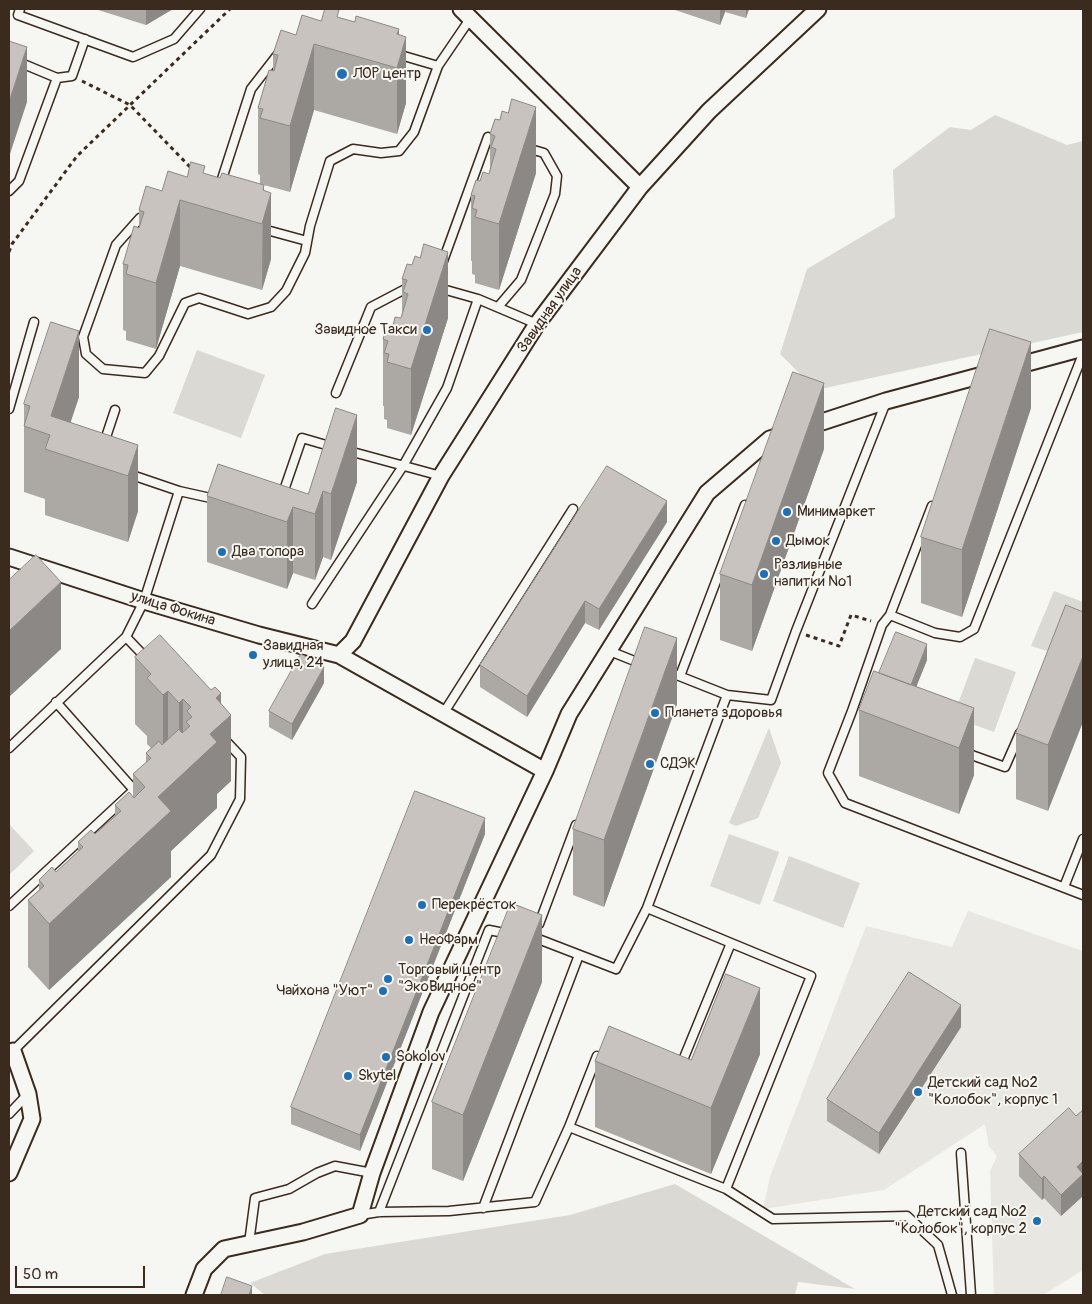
<!DOCTYPE html>
<html>
<head>
<meta charset="utf-8">
<style>
  body { margin:0 }
  #map { position:relative; width:1092px; height:1304px; overflow:hidden; background:#f6f6f2; font-family:Pangolin,sans-serif }
  canvas { display:block }
  .frame { position:absolute; inset:0; border:10px solid #3b2a1e; pointer-events:none }
  .scale { position:absolute; left:15px; top:1266px; width:130px; height:22px; box-sizing:border-box; border:2px solid #3b2a1e; border-top:0; padding-left:6px; font-size:15px; line-height:18px; white-space:nowrap; color:#3b2a1e; -webkit-text-stroke:4px #f6f6f2; paint-order:stroke }
</style>
</head>
<body>
<div id="map">
<canvas width="1092" height="1304"></canvas>
<div class="frame"></div>
<div class="scale">50 m</div>
</div>
<script>
const ctx = document.querySelector('canvas').getContext('2d');
ctx.lineJoin = 'round';
function fillPath(path, color) { ctx.fillStyle = color; ctx.fill(path, 'evenodd'); }
function stroke(path, color, width, dash) { ctx.strokeStyle = color; ctx.lineWidth = width; ctx.lineCap = dash ? 'butt' : 'round'; ctx.setLineDash(dash || []); ctx.stroke(path); }
function write(font, color, halo, rows, align = 'center') {
  ctx.font = font + ' Pangolin,sans-serif'; ctx.lineWidth = 4; ctx.setLineDash([]); ctx.textBaseline = 'middle'; ctx.strokeStyle = halo; ctx.fillStyle = color; for (const [text, x, y, turn = 0] of rows) {
    ctx.save(); ctx.translate(x, y); ctx.rotate((+turn || 0) * Math.PI / 180); ctx.textAlign = isNaN(turn) ? turn : align; if (halo) ctx.strokeText(text, 0, 0); ctx.fillText(text, 0, 0); ctx.restore();
  }
}
fillPath(new Path2D(`
  M968 911 1083 951V1270L1043 1295H994L990 1171 997 1156 989 1146 985 1124 884 1190 763 1209 770 1177 866 926 952 947Z`), '#e8e7e2');
fillPath(new Path2D(`
  M995 115 1067 145 1083 141V332L816 390 780 354 807 269 895 217 893 170 950 127 971 130Z
  M197 350 265 375 241 438 173 413Z
  M1054 591 1083 602V629L1058 630 1047 651 1031 646Z
  M975 658 1016 672 994 732 953 717Z
  M769 728 781 763 758 818 736 826 729 823Z
  M9 824 34 851 9 875Z
  M729 834 779 852 760 905 710 886Z
  M789 856 860 883 843 928 773 901Z
  M675 1184 855 1289 798 1282 795 1295H265L250 1283 325 1254 570 1215Z`), '#dad9d3');
const lane = new Path2D(`
  M20 9 18 15 133 57 174 39 200 9
  M397 54 438 66 470 19
  M9 58 57 78 72 76 85 39
  M221 182 251 89 279 53
  M9 191 19 181 57 78
  M147 215 140 218 116 245 83 337 86 354 103 369 145 373 159 356 185 303 199 298 248 314 271 307 286 291 305 253 310 226 330 161 353 149 381 153 399 151 414 132 438 66
  M263 229 307 241
  M443 261 488 137 499 140
  M439 288 478 299
  M498 307 521 280 555 194 557 176 544 153 527 148
  M336 393 371 307 411 286
  M9 409 34 322
  M104 443 115 410
  M349 451 441 476
  M129 474 179 491
  M282 496 302 438 333 447
  M932 506 890 615 882 625 852 711 828 773 845 803 1083 895
  M312 604 403 466 447 388 478 299 537 324
  M890 615 935 633 960 637 974 629 1083 354
  M126 637 144 601 179 491 215 499
  M607 650 637 662
  M669 672 727 695 771 700 796 631 886 402
  M680 676 745 505
  M443 714 573 509
  M9 748 126 637 148 660
  M966 753 1005 767 1020 733
  M1064 887 1083 839
  M9 906 134 790 56 702
  M647 908 727 695
  M539 924 576 825
  M533 937 616 969 647 908 731 943 681 1065
  M12 1050 13 1051 211 855 240 799 241 757 225 740
  M9 1114 28 1094
  M569 1127 726 1189 811 976 731 943
  M961 1153 971 1295
  M726 1189 773 1219 907 1216 938 1245 952 1295
  M483 1208 579 955
  M379 1212 489 930 509 934
  M360 1215 379 1212 449 1211 535 1202 569 1127 597 1056 601 1058
  M249 1243 255 1198 289 1189 317 1173 335 1166 372 1173`);
const street = new Path2D(`
  M640 187 709 111 818 9
  M9 557 144 601 259 635 339 655 545 771
  M339 655 353 641 441 476 537 324 640 187 461 9
  M9 1173 32 1119 28 1094 13 1051
  M194 1295 204 1269 224 1249 303 1232 360 1215 372 1173 431 1012 545 771 569 714 707 493 770 439 886 401 1083 348`);
stroke(lane, '#3b2a1e', 11);
stroke(street, '#3b2a1e', 19);
stroke(new Path2D(`
  M82 81 130 105 191 168
  M9 252 12 244 77 156 230 9
  M806 635 839 646 851 615 871 621`), '#3b2a1e', 3, [4, 4]);
stroke(lane, '#f6f6f2', 8);
stroke(street, '#f6f6f2', 15);
fillPath(new Path2D(`
  M95 9H173L146 25Z
  M672 9H749L746 18 725 12 720 25Z
  M321 21 399 35 406 103 397 134 314 110 290 192 260 184V175L258 174V108L273 71V54L296 35Z
  M495 119 536 173 499 290 475 283V275L472 274V261H471V195L489 174 490 168V134Z
  M205 174 264 191 271 259 262 290 180 266 156 349 126 340V331L123 330V264L139 227V210L162 191 187 177Z
  M412 265 448 318 411 435 387 428V420L384 419V406H383V339L393 326 401 318 402 313V279Z
  M79 397 70 423 138 445V511L128 542 45 515V499L24 492V404Z
  M1031 408 962 617 921 603V537Z
  M824 449 752 651 720 640V574Z
  M357 482 331 560 323 557 315 580 293 573 287 589 207 562V496L308 494Z
  M667 522 599 630 585 623 527 717 480 687V665Z
  M1066 605 1048 811 1016 799V733Z
  M135 657 221 703 231 781 217 794V808L171 851V877L49 990 28 967V900L39 890V880L56 872 78 852V842L95 834 115 816V805L133 797V774L146 763V753L151 748 147 744V736L135 724Z
  M927 660 916 687 974 708V775L959 814 859 776V710L879 673Z
  M324 683 292 740 269 727V711Z
  M677 704 604 907 573 895V829Z
  M485 834 360 1151 291 1124V1107Z
  M542 982 463 1181 432 1169V1102Z
  M961 1027 879 1154 827 1121V1099Z
  M760 1054 711 1174 595 1127V1061L691 1060Z
  M1083 1110V1196L1061 1216 1044 1198 1042 1200 1019 1176V1154L1076 1116Z`), '#aca8a3');
fillPath(new Path2D(`
  M146 9H173L146 25Z
  M720 9H725V12L720 25Z
  M746 9H749L746 18Z
  M399 29V61L406 37V103L397 134V34Z
  M314 44V110L290 192V126Z
  M27 47V102L9 157V102Z
  M536 107V173L499 290V224Z
  M264 185V217L271 193V259L262 290 263 190Z
  M180 200V266L156 349V283Z
  M448 252V318L411 435V369Z
  M79 331V397L60 454 51 416Z
  M1031 342V408L962 617V550Z
  M824 383V449L752 651V585Z
  M357 415V482L331 560V494Z
  M138 445V511L128 542V476Z
  M323 491V557L315 580V514Z
  M667 501V522L599 630V609Z
  M293 507V573L287 589V522Z
  M61 582V649L9 697V631Z
  M585 601V623L527 717V696Z
  M677 638V704L604 907V840Z
  M927 644V660L909 705V688Z
  M1083 656V722L1048 811V745Z
  M324 667V683L292 740V724Z
  M168 691V757L163 761V695Z
  M221 693V724L231 715V781L217 794V808L171 851V877L49 990V924L158 797 210 734 216 698Z
  M183 699V765L179 769V703Z
  M974 708V775L959 814V748Z
  M485 818V834L360 1151V1135Z
  M542 915V982L463 1181V1115Z
  M760 988V1054L711 1174V1108Z
  M961 1005V1027L879 1154V1133Z
  M1083 1161V1196L1061 1216V1195L1077 1167Z
  M1044 1176V1198L1042 1200V1179Z
  M252 1286V1295H249Z`), '#8c8885');
const building = new Path2D(`
  M325 9H335L339 10 337 17 355 22 356 16 399 29 397 34 406 37 397 68 314 44 290 126 260 118 263 109 258 108 269 70 274 71 278 55 273 54 281 30 296 35 302 15 321 21Z
  M9 41 27 47 9 102Z
  M512 99 536 107 499 224 475 217 477 210 472 208 475 196 471 195 476 180 480 181 483 172 489 174 496 149 491 147 495 136 490 134 495 119 500 120 502 111 508 113Z
  M191 162 205 166 203 173 220 178 222 173 264 185 263 190 271 193 262 224 180 200 156 283 126 274 128 265 123 264 134 226 139 228 144 212 139 210 146 186 162 191 168 171 187 177Z
  M424 244 448 252 411 369 387 362 389 354 384 353 388 341 383 339 388 324 393 326 395 317 401 318 408 294 403 292 407 280 402 279 407 264 412 265 415 256 420 258Z
  M51 322 79 331 51 416 138 445 128 476 45 449 50 435 24 426 30 406 24 404Z
  M990 329 1031 342 962 550 921 537Z
  M793 372 824 383 752 585 720 574Z
  M336 408 357 415 331 494 323 491 315 514 293 507 287 522 207 496 218 464 308 494Z
  M607 466 667 501 599 609 585 601 527 696 480 665Z
  M36 555 61 582 9 631V580Z
  M1066 605 1083 612V656L1048 745 1016 733Z
  M645 627 677 638 604 840 573 829Z
  M896 632 927 644 911 685 879 673Z
  M160 635 211 690 215 687 221 693 216 698 231 715 210 734 217 742 158 797 171 811 49 924 28 900 44 886 39 880 52 867 56 872 83 847 78 842 91 830 95 834 121 811 115 805 129 792 134 798 145 787 133 774 151 758 146 753 159 741 162 745 179 729 182 733 190 726 186 722 192 717 187 711 191 707 183 699 179 703 168 691 163 695 147 678 151 674 135 657Z
  M301 654 324 667 292 724 269 711Z
  M874 671 974 708 959 748 859 710Z
  M415 791 485 818 360 1135 291 1107Z
  M511 903 542 915 463 1115 432 1102Z
  M909 972 961 1005 879 1133 827 1099Z
  M726 974 760 988 711 1108 595 1061 609 1026 691 1060Z
  M1069 1108 1076 1116 1083 1110V1161L1077 1167 1083 1174 1061 1195 1044 1176 1042 1179 1019 1154Z
  M227 1277 252 1286 249 1295H221Z`);
fillPath(building, '#c8c3be');
stroke(building, '#8c8885', 1);
for (const [x, y, r, color] of [
  [342,74,6,"#1f6fb2"],
  [427,330,5,"#1f6fb2"],
  [787,512,5,"#1f6fb2"],
  [776,541,5,"#1f6fb2"],
  [222,552,5,"#1f6fb2"],
  [764,574,5,"#1f6fb2"],
  [253,655,5,"#1f6fb2"],
  [655,713,5,"#1f6fb2"],
  [650,764,5,"#1f6fb2"],
  [422,905,5,"#1f6fb2"],
  [409,940,5,"#1f6fb2"],
  [388,979,5,"#1f6fb2"],
  [383,991,5,"#1f6fb2"],
  [386,1057,5,"#1f6fb2"],
  [348,1076,5,"#1f6fb2"],
  [918,1092,5,"#1f6fb2"],
  [1037,1221,5,"#1f6fb2"]
]) { const dot = new Path2D(); dot.arc(x, y, r, 0, 2 * Math.PI); ctx.fillStyle = color; ctx.fill(dot); stroke(dot, '#f6f6f2', 2); }
write('15px', '#3b2a1e', '#f6f6f2', [
  ["ЛОР центр",353,74],
  ["Завидное Такси",417,330,"right"],
  ["Минимаркет",797,512],
  ["Дымок",786,541],
  ["Два топора",232,552],
  ["Разливные",774,565],
  ["напитки №1",774,582],
  ["Завидная",263,646],
  ["улица, 24",263,663],
  ["Планета здоровья",665,713],
  ["СДЭК",660,764],
  ["Перекрёсток",432,905],
  ["НеоФарм",419,940],
  ["Торговый центр",398,970],
  ["\"ЭкоВидное\"",398,987],
  ["Чайхона \"Уют\"",373,991,"right"],
  ["Sokolov",396,1057],
  ["Skytel",358,1076],
  ["Детский сад №2",928,1083],
  ["\"Колобок\", корпус 1",928,1100],
  ["Детский сад №2",1027,1212,"right"],
  ["\"Колобок\", корпус 2",1027,1229,"right"]
], 'left');
write('15px', '#3b2a1e', '#f6f6f2', [
  ["Завидная улица",550,310,-55],
  ["улица Фокина",173,609,17]
]);
</script>
</body>
</html>
